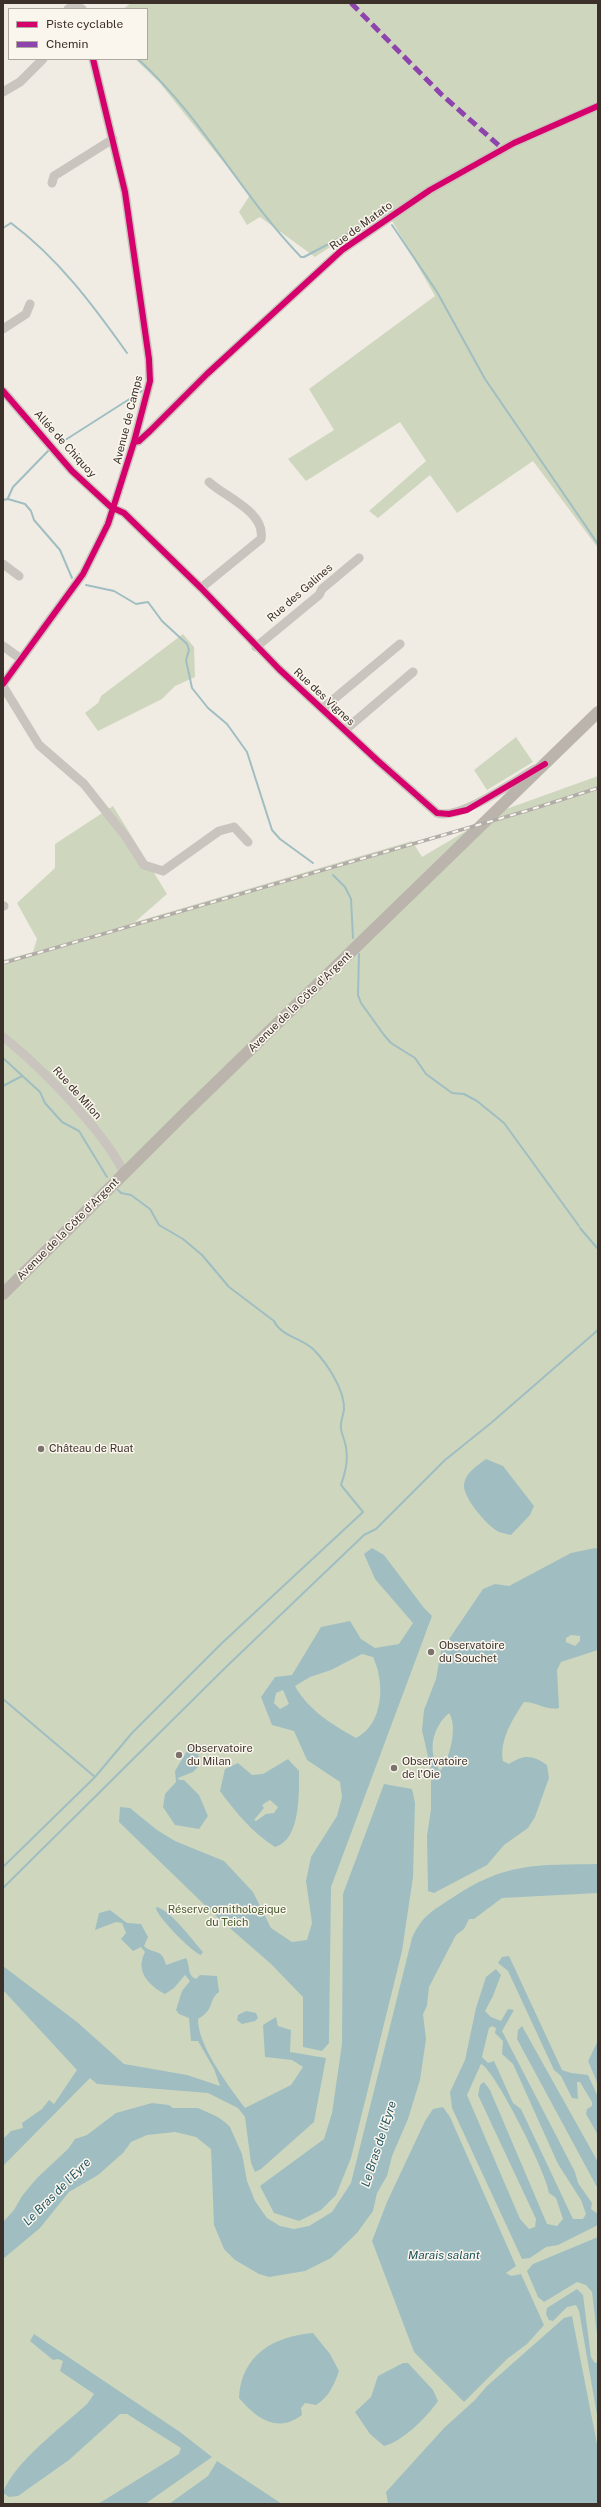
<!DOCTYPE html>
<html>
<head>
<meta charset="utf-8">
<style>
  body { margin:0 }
  #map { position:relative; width:601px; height:2507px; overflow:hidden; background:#f0ece4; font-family:"Public Sans",sans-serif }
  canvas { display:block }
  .frame { position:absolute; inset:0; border:4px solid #3b312a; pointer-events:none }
  .legend { position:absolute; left:8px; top:8px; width:140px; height:52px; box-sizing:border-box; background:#fbf6ed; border:1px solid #aea79f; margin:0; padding:5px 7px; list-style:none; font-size:12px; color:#3b312a }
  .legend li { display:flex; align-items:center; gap:8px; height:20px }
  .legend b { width:20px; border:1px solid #aea79f }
</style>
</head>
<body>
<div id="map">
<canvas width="601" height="2507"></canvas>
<div class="frame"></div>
<ul class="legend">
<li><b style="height:5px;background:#d6006c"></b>Piste cyclable</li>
<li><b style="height:5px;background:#8e44ad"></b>Chemin</li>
</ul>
</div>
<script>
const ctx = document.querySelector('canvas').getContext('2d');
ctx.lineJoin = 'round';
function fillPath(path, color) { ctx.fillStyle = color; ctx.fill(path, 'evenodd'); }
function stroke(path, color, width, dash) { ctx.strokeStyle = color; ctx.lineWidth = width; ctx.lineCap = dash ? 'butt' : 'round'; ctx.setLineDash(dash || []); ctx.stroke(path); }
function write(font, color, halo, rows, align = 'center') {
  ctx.font = font + ' "Public Sans",sans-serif'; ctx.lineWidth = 3; ctx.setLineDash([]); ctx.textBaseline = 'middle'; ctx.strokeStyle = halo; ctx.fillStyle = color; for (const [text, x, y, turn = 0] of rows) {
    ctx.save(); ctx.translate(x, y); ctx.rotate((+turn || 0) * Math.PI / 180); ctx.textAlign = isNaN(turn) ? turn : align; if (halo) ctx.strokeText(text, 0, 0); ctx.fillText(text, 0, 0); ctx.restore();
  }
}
fillPath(new Path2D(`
  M131 3H598V548L533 461 457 513 430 475 378 518 369 511 426 461 400 422 306 481 288 459 334 430 309 389 435 296 386 210 315 257 260 217 247 225 239 212 250 195 159 82 135 59H147V9H123Z
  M183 634 194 647 195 677 175 686 162 699 98 731 85 713 98 703 101 696Z
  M516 737 533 762 487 790 474 770Z
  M598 776V2040L588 2061 598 2085V2504H3V960L33 952 37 939 17 903 55 868V844L113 806 167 894 135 922 412 841 422 857 498 812Z`), '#ced7be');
fillPath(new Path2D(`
  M486 1459 503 1466 534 1506 530 1515 511 1535C507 1534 502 1533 499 1532 488 1527 462 1497 464 1484 466 1472 477 1466 486 1459Z
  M372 1548 384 1555 424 1608 432 1616 331 1887 329 2043 322 2051 303 2047V1997L271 1964 216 1916 119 1822 120 1807 130 1808 157 1830 175 1841 224 1861 253 1892 271 1928 292 1942 307 1940 312 1923 306 1881 311 1857 337 1816 342 1797 340 1782 307 1760 294 1731 272 1725 261 1697 275 1677 292 1675 321 1627 350 1621 361 1639 375 1648 399 1644 413 1623 375 1579 364 1554ZM362 1654 373 1657C385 1682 384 1724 356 1738 333 1725 308 1710 295 1686L310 1677 331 1670ZM283 1690 289 1704 280 1709 274 1703 276 1693Z
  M595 1548 598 1549V1650L561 1662 557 1670 559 1708C546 1711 537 1702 524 1702 513 1718 499 1741 503 1761L509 1764C524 1754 533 1755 547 1765L549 1778 535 1817 528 1828 504 1845 487 1865 434 1893 428 1891 427 1836 431 1809V1770L422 1730 424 1710 436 1679 441 1651 483 1589 495 1584 509 1586 571 1553ZM571 1635 580 1636V1641L575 1646 566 1642V1638ZM449 1713C458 1726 450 1759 440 1771 427 1752 432 1728 449 1713Z
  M190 1746 198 1748 199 1766 193 1772 178 1778 179 1780H184L199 1795 208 1816 199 1829 175 1825 163 1807 165 1794 176 1782 175 1771Z
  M288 1759 299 1771C299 1792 301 1840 275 1847 253 1833 236 1813 220 1791L225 1769 238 1763 252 1775 263 1774ZM270 1800 278 1807 274 1813 266 1814 256 1821 254 1820 264 1808 262 1805Z
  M384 1784 412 1789 415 1803 413 1877 402 1951 351 2158 336 2195 321 2210 299 2221 274 2213 260 2186 324 2139 332 2113 342 2044 343 1894Z
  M598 1864V1893L502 1898 474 1919H469L464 1929 456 1935 429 1987 427 2006 423 2014 426 2039 420 2080 408 2119 392 2156 387 2176 377 2193 373 2211 357 2233 331 2258 305 2271 269 2277 259 2274 235 2260 224 2249 214 2225 211 2149 196 2137 175 2132 147 2135 131 2142 123 2153 98 2175 69 2192 40 2228 3 2259V2222L14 2210 22 2196 37 2178 68 2149 75 2139 87 2135 116 2113 152 2103 169 2105 173 2108H198L218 2117 226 2123 230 2127 242 2154 247 2181 255 2201 267 2218 280 2226 294 2229 309 2226 332 2212 351 2183 412 1938C422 1916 432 1911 452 1898 505 1862 537 1865 598 1864Z
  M156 1907C170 1909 193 1941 203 1952L201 1955C193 1953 154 1914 156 1907Z
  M110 1910 127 1923 141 1924 148 1937 144 1946C153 1955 162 1947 166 1965L186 1958C191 1966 186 1974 196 1979L200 1975 217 1976 219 1992C208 2000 215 2010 198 2019 198 2046 228 2085 245 2108L291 2085 303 2067 292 2060 265 2057 263 2025 276 2017 278 2026 291 2030 290 2052 326 2058 314 2122 261 2169 255 2172 251 2163 245 2117 238 2108 208 2093 97 2084 90 2078 3 2166V2139L11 2131 23 2128 22 2123 42 2109 49 2100 54 2104 77 2070 3 1990V1966L77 2022 124 2064 187 2075 220 2086 214 2069 198 2041H191L189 2018 179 2014 176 2010 182 1991 190 1981 185 1975 174 1988 165 1994C148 1985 135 1971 145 1952L141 1947 133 1951 121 1939 126 1933 122 1923 116 1922 95 1930 99 1913Z
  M509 1956 562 2070 571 2073 588 2075 598 2097V2135L586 2114 587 2109 592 2106V2102L580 2082H577L578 2099 572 2098 561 2076 554 2070 508 1971 498 1963 502 1957Z
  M496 1969 501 1975 493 1996 485 2011 491 2017 501 2021 508 2009 514 2010 502 2031 575 2172 578 2183 592 2203 591 2209 598 2214V2225L558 2245 546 2247 530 2258 522 2259 452 2108 450 2092 465 2060 476 2008 486 1977ZM492 2026 496 2028 495 2033 503 2041 502 2054 513 2064 558 2164 581 2200 586 2214 583 2219H573L521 2109 513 2103 494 2061 488 2063 482 2057 489 2028ZM481 2064C495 2070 547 2174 549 2193L556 2198 563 2219 557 2226 547 2224 490 2090 484 2082 480 2085 478 2095 536 2219 535 2227 529 2229 520 2219 467 2095Z
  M246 2011 256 2013 258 2018 255 2021 242 2024 237 2020 238 2015Z
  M522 2026 598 2162V2189L517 2039 518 2030Z
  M598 2040V2085L588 2061Z
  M443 2107 450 2117 516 2266 506 2273 511 2276 521 2274 544 2325 527 2344 507 2359 464 2402 414 2352 372 2241 387 2202 425 2121 433 2109Z
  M598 2237V2343L592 2292 586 2285 577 2282 544 2302 538 2297 527 2271 533 2264Z
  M577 2289 583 2295 591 2357 595 2363 598 2362V2421L579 2311 576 2305 567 2307 553 2321 549 2320 546 2314 547 2308Z
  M572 2316 597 2444 598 2504 388 2503 386 2492 445 2427 475 2400 487 2386 564 2318Z
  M313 2333 330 2354 339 2371C334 2385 329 2397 316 2405L305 2403 301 2408 302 2415C277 2434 256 2418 239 2398 241 2355 274 2336 313 2333Z
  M34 2334 180 2432 212 2457 145 2504H98L179 2454 181 2448 127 2414H120L69 2460 18 2496 9 2497 3 2493C13 2463 63 2426 87 2404L94 2394 60 2371 63 2361 58 2359 53 2360 30 2341Z
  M403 2363H408L433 2390 438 2401C428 2416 402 2442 384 2446L370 2434 355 2412 371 2397 378 2376Z
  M217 2461 282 2504H169L208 2476Z`), '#a0bec2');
stroke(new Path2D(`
  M138 59C202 117 241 195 301 257H304L385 214
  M392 225 437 292 485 379 598 544
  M3 228 11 223C58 258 93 305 127 353
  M59 444 142 391
  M8 498 13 487 48 451
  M3 500 8 499 25 504 31 511 34 520 60 550 72 578
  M86 585 114 591 136 604 148 602 162 621 187 644 189 650 186 660 192 688 208 708 227 724 247 752 272 830 280 839 313 863
  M333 875 345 887 351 899 353 938
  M359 954 358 995 361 1003 384 1035 391 1043 415 1058 426 1074 452 1093 464 1094 477 1101 504 1123 579 1226
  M3 1058 40 1092 45 1103 62 1122 79 1131 107 1177
  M3 1086 22 1076
  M580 1228 598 1249
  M3 1699 95 1777
  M3 1867 95 1777 132 1733 222 1643 363 1512 341 1485C346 1470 349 1458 345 1443 344 1438 341 1433 341 1428 340 1423 343 1416 344 1410 345 1390 327 1363 313 1349 301 1338 281 1336 274 1321L229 1287 202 1255 183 1239 159 1225 150 1209 131 1195 121 1193 118 1190
  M3 1888 226 1667 364 1535 376 1529 445 1460 491 1423 598 1330`), '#a0bec2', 2);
stroke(new Path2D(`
  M68 9 74 5 82 9
  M3 92 20 82 43 59
  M52 183 54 176 113 139
  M3 329 26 314 30 304
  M3 391 72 471 111 507 124 513 201 588 279 669 378 761 437 813C459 821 514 781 535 769
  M134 442 139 441 150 431 207 374 342 250 430 190 514 143 598 106
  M3 564 19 576
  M201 588 261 539C266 512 225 497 209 482
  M3 646 21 659
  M256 647 319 595 322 589 359 558
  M3 684 83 574 108 524 134 442 150 381 149 359 125 192 93 59
  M3 686 39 745 84 784 126 837 144 865 163 871 219 831 234 827 248 842
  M322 709 400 644
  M345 730 413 672
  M3 906H4
  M3 1037C39 1065 105 1132 124 1173`), '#c9c4bd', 9);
stroke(new Path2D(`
  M3 1294 187 1111 598 712`), '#bab4ad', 12);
const rail = new Path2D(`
  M3 963 526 811 598 788`);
stroke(rail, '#b1aca7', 3.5);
stroke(rail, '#fbf6ed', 2, [6]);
stroke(new Path2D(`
  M351 3 441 94 504 150`), '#8e44ad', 5, [10, 5]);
stroke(new Path2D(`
  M3 391 72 471 111 507 124 513 201 588 279 669 378 761 437 813 449 814 467 810 545 764
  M134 442 139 441 150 431 207 374 342 250 430 190 514 143 598 106
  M3 684 83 574 108 524 134 442 150 381 149 359 125 192 93 59`), '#d6006c', 6);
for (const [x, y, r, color] of [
  [41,1449,4,"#7a726b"],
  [431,1652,4,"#7a726b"],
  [179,1755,4,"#7a726b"],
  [394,1768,4,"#7a726b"]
]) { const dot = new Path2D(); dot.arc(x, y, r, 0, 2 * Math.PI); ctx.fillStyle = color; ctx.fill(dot); stroke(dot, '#fbf6ed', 1.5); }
write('11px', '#3b312a', '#fbf6ed', [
  ["Rue de Matato",361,226,-36],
  ["Avenue de Camps",128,420,-76],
  ["Allée de Chiquoy",65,444,48],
  ["Rue des Galines",300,593,-41],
  ["Rue des Vignes",324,697,43],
  ["Avenue de la Côte d'Argent",300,1002,-44],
  ["Rue de Milon",77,1093,48],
  ["Avenue de la Côte d'Argent",68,1229,-45]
]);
write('11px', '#3b312a', '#fbf6ed', [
  ["Château de Ruat",49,1449],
  ["Observatoire",439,1646],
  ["du Souchet",439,1659],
  ["Observatoire",187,1749],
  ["du Milan",187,1762],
  ["Observatoire",402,1762],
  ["de l'Oie",402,1775]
], 'left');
write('11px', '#445b2c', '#fbf6ed', [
  ["Réserve ornithologique",227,1910],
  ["du Teich",227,1923]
]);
write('italic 12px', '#1d535f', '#fbf6ed', [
  ["Le Bras de l'Eyre",379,2144,-72],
  ["Le Bras de l'Eyre",57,2192,-45],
  ["Marais salant",444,2255]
]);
</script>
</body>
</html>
